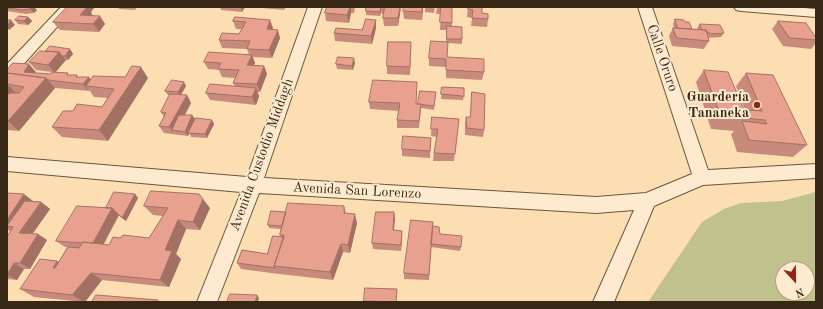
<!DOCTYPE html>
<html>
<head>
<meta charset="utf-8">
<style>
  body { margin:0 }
  #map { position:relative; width:823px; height:309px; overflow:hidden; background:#fddeb3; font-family:"Old Standard TT",serif }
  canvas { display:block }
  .frame { position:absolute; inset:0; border:8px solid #382917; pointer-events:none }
  .north { position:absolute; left:775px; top:261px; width:40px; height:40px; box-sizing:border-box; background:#feeace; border:1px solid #af9d85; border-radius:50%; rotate:158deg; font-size:11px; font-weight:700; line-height:16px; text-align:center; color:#382917 }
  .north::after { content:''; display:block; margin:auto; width:14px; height:18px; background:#8f2418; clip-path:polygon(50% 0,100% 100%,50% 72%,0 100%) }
</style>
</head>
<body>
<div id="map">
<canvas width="823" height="309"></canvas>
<div class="frame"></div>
<div class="north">N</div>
</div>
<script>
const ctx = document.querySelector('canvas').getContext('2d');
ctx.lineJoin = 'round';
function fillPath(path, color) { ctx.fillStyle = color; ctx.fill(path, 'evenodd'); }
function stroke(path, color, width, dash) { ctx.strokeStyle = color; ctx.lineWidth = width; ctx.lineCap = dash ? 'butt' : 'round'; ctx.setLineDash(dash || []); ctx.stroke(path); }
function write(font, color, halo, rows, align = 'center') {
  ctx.font = font + ' "Old Standard TT",serif'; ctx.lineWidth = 4; ctx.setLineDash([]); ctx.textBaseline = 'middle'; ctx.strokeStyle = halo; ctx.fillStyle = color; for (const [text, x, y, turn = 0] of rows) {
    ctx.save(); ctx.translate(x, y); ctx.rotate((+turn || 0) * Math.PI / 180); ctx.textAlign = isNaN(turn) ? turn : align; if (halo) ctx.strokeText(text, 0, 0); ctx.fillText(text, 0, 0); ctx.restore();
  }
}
fillPath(new Path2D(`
  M816 192V302H648L702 222 724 209 741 203 782 201ZM783 269H807V293H783Z`), '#c0c18c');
const street = new Path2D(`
  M61 7H75L12 77 7 78V64Z
  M308 7H322L264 178 596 197 646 193 692 174 638 7H652L708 170 816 164V178L703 185 654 206 614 302H593L634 210 596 213 259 193 217 302H197L241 192 7 171V157L247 177Z
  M734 7H792L816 9V17L741 11 736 10Z`);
stroke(street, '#69563e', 2);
fillPath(street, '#feeace');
fillPath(new Path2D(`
  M7 7H34L37 10 34 13 26 14 7 11Z
  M118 7H137L135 10 119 9Z
  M220 7H245L242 12 221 10Z
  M251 7H286L284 10Z
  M355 7 354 13H351L349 23 326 21 325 13Z
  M366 7H401L398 26H384L383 18 384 14H382L381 11 380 16 366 15Z
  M423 7 422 20 404 19 403 11Z
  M424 7H435L434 13 425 12V7Z
  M437 7H452V26L462 39V44L448 43 447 57 484 72 482 80 446 78V67L429 66V58L446 42V30H440L441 14H436Z
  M468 7 482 13 488 19 487 27 471 26 472 18 467 17Z
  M91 12 92 14V15L105 24 99 32 60 30 53 22Z
  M28 17 32 21 28 25 18 24 15 20Z
  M235 17 273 28 272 29 280 38 272 58 253 57 255 63 254 65 264 66 267 74 260 92H257L259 96 256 105 210 100 206 93 235 86 233 83 235 78 222 77 219 70 208 69 204 62 249 54 247 49 222 48 219 40 239 34 242 29H236L233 21Z
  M675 19 685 22 692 29H698L697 28 700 24 724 33 721 37 708 38 709 41 704 49 672 46 669 36 673 28H674L673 24Z
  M778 21 816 38V43L811 49 783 46 772 29Z
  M376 28 372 44 335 41 334 33 362 30Z
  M70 49 73 54 68 60H66L55 72 70 75H77L78 77 90 79 148 78 108 141 62 137 52 127 73 111 102 107 108 98 94 97 90 91 55 88 19 131 7 130V70L36 72V73L50 74 52 72 36 70 29 62 46 51Z
  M411 50 410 75 387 74V66Z
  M355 63 353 70 337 69 336 64Z
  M704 70 744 110H745L736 86 746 73 807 145 793 157 737 152 731 134 734 131 711 129 696 82Z
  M186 86 181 95H187L191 103 185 115H192L195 119 191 127 214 124 207 138 191 137 189 133 188 136 164 133 159 126 164 117 161 112 170 95H168L165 91Z
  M442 87 464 88 463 101 462 100 441 99Z
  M417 90 416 104H418L436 92 434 110 421 108 419 128H397V120L399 111 370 109 369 102Z
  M472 92 484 130 483 137 465 135V124L466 117H470Z
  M432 117 459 119 454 161H433L434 153 437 137 431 136Z
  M431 138 430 158 402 156V149Z
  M7 193 33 201 41 202 50 209 32 234H38L47 240 30 269H24L17 280 7 279V237L11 231 7 230Z
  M135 194 138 198 126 221 119 215 104 244 109 245 120 238H149L163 216 153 215 144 206 210 208 200 230 186 229 176 254 181 259 169 287 102 280 85 302 34 297 20 289 57 261 59 262 67 247H65L56 241 106 208Z
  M344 206 346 213 357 223 350 253 343 252 333 280 279 274 241 269 237 263 267 254 281 237 280 235 281 229 269 228 268 225Z
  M394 212 395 219 394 230 402 231V237L401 251 373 249 372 243Z
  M433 226 440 234 461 247 460 251 431 247 429 280 404 279V273Z`), '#c88a7b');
fillPath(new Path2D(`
  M32 7H34L37 10 34 13 30 9Z
  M86 7H95L91 12 92 14 86 23 80 15Z
  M241 7H245L242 12Z
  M350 7H351V13L349 23 347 15Z
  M381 7V11L380 16V12Z
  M400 7H401L398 26V18Z
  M422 7H423L422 20Z
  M100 16 105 24 99 32 93 24Z
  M28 17 32 21 28 25 24 21Z
  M11 20 15 25 9 30 7 27V25Z
  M270 20 273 28 269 37 267 29Z
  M376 20V28L372 44 371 36Z
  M278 30 280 38 272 58 269 50Z
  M70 49 73 54 68 60 65 56Z
  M59 52 66 60 55 73 48 65Z
  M252 55 255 63 250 73 247 65Z
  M354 58 355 63 353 70 352 66Z
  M29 64 36 72 32 78 24 72Z
  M264 66 267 74 260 92 257 84Z
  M141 67 148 78 108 141 99 130Z
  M89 77 95 85 86 86 89 92 83 84Z
  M46 78 55 88 19 131 8 121Z
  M184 82 186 86 180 96 178 92Z
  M7 84 17 94 7 96Z
  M256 88 259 96 256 105 252 97Z
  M187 95 191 103 176 131 172 130 169 127Z
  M192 115 195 119 188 136 185 132Z
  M212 120 214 124 207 138 205 134Z
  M24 194 33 201 15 229 13 227 7 226 14 231 7 226V220Z
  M135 194 138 198 126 221 122 218Z
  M203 199 210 208 200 230 193 222Z
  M41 202 50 209 29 239 19 233Z
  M112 208 119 215 100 250 93 244Z
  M394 212 395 219 393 236V230Z
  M355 214 357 223 350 253 348 245Z
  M178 220 186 229 176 254 181 259 169 287 160 280 165 250Z
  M402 231V237L401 251V245Z
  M38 234 47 240 30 269 20 263Z
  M341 244 343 252 333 280 330 272Z
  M57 261 69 268H53Z
  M14 263 24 269 17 280 7 275Z
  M91 273 102 280 85 302H84L72 295Z
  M257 295 259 298 258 302H255Z`), '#a37164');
const building = new Path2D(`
  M7 7H32L30 9 22 10 7 8Z
  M67 7H87L80 15 100 16 93 24 53 22Z
  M327 7H350L347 15 325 13Z
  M366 7H381L380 12 366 11Z
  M385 7H400L398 18H383Z
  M404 7H422V12L403 11Z
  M441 7H452V23L440 22Z
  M468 7H482V13L488 14V19L472 18 473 10 468 9Z
  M19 16 28 17 24 21 15 20Z
  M235 17 270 20 267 29 278 30 269 50 247 49 250 41 219 40 222 33 239 34 246 22 233 21Z
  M366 19 376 20 371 36 334 33 336 28 362 30Z
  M675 19 684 20 685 22H689L692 29 678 28Z
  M7 20H11L7 25Z
  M778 21 806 23 816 38V40L790 38Z
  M700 24 720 25 724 33 710 34 709 32H706V30H702Z
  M447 26 462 27V39H447Z
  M673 28 706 30 709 41 677 38Z
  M431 41 448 42 447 57 484 59V72L446 70V59L429 58Z
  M388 42H411L410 67 387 66Z
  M50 46 70 49 65 56H62L59 52 46 51Z
  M40 51 59 52 48 65 29 62Z
  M209 52 252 55 247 65 264 66 257 84 233 83 239 70 218 69 221 63 204 62Z
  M338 57 354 58 352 66 336 64Z
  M13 63 29 64 24 72 50 74 52 72 68 73 67 75H77L76 77H89L83 84 48 80 46 78 7 73V70Z
  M132 66 141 67 99 130 52 127 63 111H73L77 104 102 107 114 89 86 86 93 76 125 77Z
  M704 70 728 72 744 110 762 111 746 73 773 75 807 145 749 140 742 121 767 124 765 120 721 116Z
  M7 73 46 78 8 121H7V95L10 93H19L24 87 7 84Z
  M172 80 184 82 178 92 165 91Z
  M373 80 417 82 416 104H421L419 121 397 120 400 103 369 102Z
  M210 84 256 88 252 97 206 93Z
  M442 87 464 88V97L462 96 441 94Z
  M420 91 436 92 434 106 418 104Z
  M472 92 485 94 484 130 467 128 466 117H470Z
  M170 94 187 95 169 127 159 126 166 113 161 112Z
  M179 115H192L185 132 172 130Z
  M432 117 459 119 455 154 434 153 438 129H431Z
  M196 118 212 120 205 134 188 133Z
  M403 136 431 138 430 151 402 149Z
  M151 191 199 194 203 199 193 222 178 220 165 250 172 251 160 280 91 273 72 295 20 289 40 259 57 261 53 268H55L68 247 79 248 83 242 109 245 113 237 120 238 123 235 149 238 168 208 144 206Z
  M114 192 135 194 122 218 112 208H106Z
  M7 193 24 194 7 220Z
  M25 201 41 202 19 233 38 234 20 263H14L7 275V237L13 227 7 226Z
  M288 203 344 206V213L355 214 348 245 341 244 330 272 274 266 284 235H280Z
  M77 206 112 208 93 243 83 242 82 243 56 241Z
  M271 211 286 212 282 226 268 225Z
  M376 212H394L393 230 402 231 401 245 372 243Z
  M411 220 433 222 429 275 404 273Z
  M433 226 439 227 440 234 462 236 461 247 431 244Z
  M273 236 284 237 274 266 275 268 237 263 242 250 267 254Z
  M365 288 397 289 396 302 364 301Z
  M230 294 257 295 255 302H227Z
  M96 295 158 300V302H92Z`);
fillPath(building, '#e9a18f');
stroke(building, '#a37164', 1);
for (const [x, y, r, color] of [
  [757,105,4,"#8f2418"]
]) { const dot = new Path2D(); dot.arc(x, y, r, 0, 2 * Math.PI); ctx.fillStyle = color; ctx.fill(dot); stroke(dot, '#feeace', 1.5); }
write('14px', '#382917', '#feeace', [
  ["Calle Oruro",662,58,71],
  ["Avenida Custodio Middagh",262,155,-70],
  ["Avenida San Lorenzo",357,191,3]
]);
write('bold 14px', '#382917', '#feeace', [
  ["Guardería",749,97],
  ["Tananeka",749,113]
], 'right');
</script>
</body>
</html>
